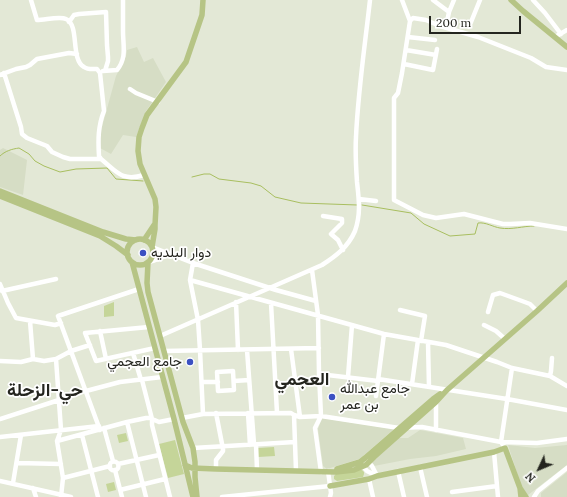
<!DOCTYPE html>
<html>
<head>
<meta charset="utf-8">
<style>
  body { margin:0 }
  #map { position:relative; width:567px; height:497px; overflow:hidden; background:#e3e8d6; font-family:Lora,serif }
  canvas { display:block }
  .north { position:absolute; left:519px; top:449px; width:40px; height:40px; -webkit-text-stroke:3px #fff; paint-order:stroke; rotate:226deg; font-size:11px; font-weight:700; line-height:16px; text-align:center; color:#24251f }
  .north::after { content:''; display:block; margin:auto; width:14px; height:18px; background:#24251f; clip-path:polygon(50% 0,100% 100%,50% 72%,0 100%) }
  .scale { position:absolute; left:429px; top:16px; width:92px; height:18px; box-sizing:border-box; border:2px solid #24251f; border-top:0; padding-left:5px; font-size:12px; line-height:14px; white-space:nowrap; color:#24251f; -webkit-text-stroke:3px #fff; paint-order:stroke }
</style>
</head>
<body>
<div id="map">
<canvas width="567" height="497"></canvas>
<div class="north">N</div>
<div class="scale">200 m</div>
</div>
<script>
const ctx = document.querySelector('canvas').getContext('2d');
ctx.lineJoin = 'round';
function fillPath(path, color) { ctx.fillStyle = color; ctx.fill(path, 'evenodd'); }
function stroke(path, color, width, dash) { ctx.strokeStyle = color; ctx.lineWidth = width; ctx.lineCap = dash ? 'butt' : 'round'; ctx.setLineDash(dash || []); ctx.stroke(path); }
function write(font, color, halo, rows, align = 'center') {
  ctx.font = font + ' Lora,Vazirmatn,serif'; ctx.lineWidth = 3.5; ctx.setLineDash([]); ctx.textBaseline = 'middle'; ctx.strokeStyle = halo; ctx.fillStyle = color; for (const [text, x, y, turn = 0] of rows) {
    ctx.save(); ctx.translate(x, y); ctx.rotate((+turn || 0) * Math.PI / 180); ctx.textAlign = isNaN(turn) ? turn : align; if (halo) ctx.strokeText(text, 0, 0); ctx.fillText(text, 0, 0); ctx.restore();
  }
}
fillPath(new Path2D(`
  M137 47 144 62 153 58 166 82 146 111 136 137 123 135 111 154 100 148V134L116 76 126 56 127 50Z
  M3 148 27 160 23 195 0 187V150Z
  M322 418 394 429 363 456 359 459 327 469 323 466 318 429Z
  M420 430 463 438 466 449 436 456 410 459 374 466 372 461 397 438H408Z
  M508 445 535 448 567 445V465L528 495 522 488Z
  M567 472V497H541V493Z`), '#d6ddc5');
fillPath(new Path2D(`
  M114 302V316L104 317V306Z
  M126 433 128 441 119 443 117 435Z
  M175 440 184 474 168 478 159 444Z
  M274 447 275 456 258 457V448Z
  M358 470H362L364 472V474L363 477 337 481 334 479V476L336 474Z
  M114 482 116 490 108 492 106 484Z`), '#c5d599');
stroke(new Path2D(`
  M0 156C5 151 12 149 19 148L29 154 35 161 44 166 60 172 76 169 107 168 116 179 143 181
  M192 177 204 174H210L219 179 251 183 261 186 275 197 301 203 357 205
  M362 205 411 213 424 224 450 236 475 234 478 223C486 222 493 227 500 228 512 230 523 226 534 226`), '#a8be5f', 1);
stroke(new Path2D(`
  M31 0 37 20C45 20 60 16 66 19 80 25 70 59 84 67 88 70 93 69 97 69L100 73 104 111C98 126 98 140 99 156L101 159C117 172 122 182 144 175
  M402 0 410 21 402 73 398 93 394 98V200L423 215 436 218 464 214 503 224H510L530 223 567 229
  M433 0 449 12
  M533 0 545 13 561 34
  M410 21 413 18 426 20 440 26 478 37 531 58 546 67 567 70
  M69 22 74 15 79 14 106 12 107 45 108 57V61L105 71
  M446 27 449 12 454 0
  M469 27 480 0
  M408 37 435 40
  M555 37 567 30
  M406 50 436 55
  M404 64 433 70 437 49
  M103 71 117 70C127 58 123 46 123 31 123 21 123 10 123 0
  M4 73 21 127 22 134 27 138 47 146 52 152 63 157 70 159H101
  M0 75 16 69 26 67 30 65 37 59 69 53 77 54
  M130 89 136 93 158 102
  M359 199 376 201
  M323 216 342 219V223L331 234 338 240 343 250
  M152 247 193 263 276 290 316 301
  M148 262C158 261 162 255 171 255
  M193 263 190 280 198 320 200 350 203 414
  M312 270 318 315 319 374 321 416 315 428 321 472
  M190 280 384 334 446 345 497 362 512 368 550 376 567 386
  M0 284 8 303 16 318 55 325 61 323
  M2 291 56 279
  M236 302 238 350
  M271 303 277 413
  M400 310 425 316 421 341
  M488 312 493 295 500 293 522 301 530 304 537 311
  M30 321 33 359
  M484 325 496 331 505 339
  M149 327 85 333 96 361 155 348
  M100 331 106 359
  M160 336 322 265C336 256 348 247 355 231 361 214 359 200 357 182 356 167 355 152 356 137 358 91 365 45 370 0
  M428 342 429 387
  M291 349 300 417
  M247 350 254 444
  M164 351 319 348
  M133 353 141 380
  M56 359 61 430 57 441 63 478 61 497
  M0 361 21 362 33 359 44 361 56 359 71 351 90 345
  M512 368 501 442 537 443 567 439
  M233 371 234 390 218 391 217 372Z
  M319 374 378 381
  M550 376 551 371 552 358
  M348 377 352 325
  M378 379 507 399 567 410
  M142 380 152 419V425L170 497
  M234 381 249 380
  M202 382H218
  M412 384 418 340
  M86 391 120 382 162 377
  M376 396 384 334
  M436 402V430
  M216 413 223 449V451L216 460V469
  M248 413 250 445
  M294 415 296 471
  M182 418 203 414 291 413 294 415 300 417 321 416 399 428 422 427 501 442 505 448
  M0 419 59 400
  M127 422 146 497
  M104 428 113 461
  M100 430 58 316 139 289
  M82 435 98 497
  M0 437 99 426
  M57 441 127 422 146 418H150L159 422 174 419
  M256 444 257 470
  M193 448 295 442
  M494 452 498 497
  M109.5 466a4.5 4.5 0 1 1 9 0a4.5 4.5 0 1 1-9 0Z
  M17 463 61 464
  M118 464 159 455
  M362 465 367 471 377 476 372 466 366 460
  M420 467 427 497
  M115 470 122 497
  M328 471 331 493 330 497
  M398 471 404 497
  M63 478 110 466
  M369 479 373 497
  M0 481 71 497
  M13 483 21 435
  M33 488 36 497
  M120 490 165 479
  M452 492 497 486
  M222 497 330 486
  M534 497 538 491 567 468`), '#fff', 4.5);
stroke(new Path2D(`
  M511 0 523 11 567 47
  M0 191 103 232 126 239 136 240
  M0 196 100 236 116 246 128 255
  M127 252a13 13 0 1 1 26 0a13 13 0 1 1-26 0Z
  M144 240 154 225
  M152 247 155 229V225L156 207 155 199 140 164 138 151 139 137 142 128 147 115 186 62 202 15 203 0
  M132 262 174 419 193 497
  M148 262 147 283 148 292 183 422 193 448 195 462V477L197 497
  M185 465 192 468 216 469 336 472 354 470 366 465 374 457 436 402 447 390 537 311 567 283
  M337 469 360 462 365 458 433 399 440 394
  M330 486 369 479 377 476 494 452 505 448 520 488
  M521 497 520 488 526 497`), '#b6c485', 5.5);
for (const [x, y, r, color] of [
  [143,253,4,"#3b50c2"],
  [190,362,4,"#3b50c2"],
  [332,397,4,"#3b50c2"]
]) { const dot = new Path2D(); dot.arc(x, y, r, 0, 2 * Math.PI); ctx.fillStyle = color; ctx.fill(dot); stroke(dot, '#fff', 1.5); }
write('14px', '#24251f', '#fff', [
  ["دوار البلديه",151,253],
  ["جامع العجمي",182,362,"right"],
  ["جامع عبدالله",340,389],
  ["بن عمر",340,405]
], 'left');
write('bold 18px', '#24251f', '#fff', [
  ["العجمي",302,380],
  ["حي-الزحلة",45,391]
]);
</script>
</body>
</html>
